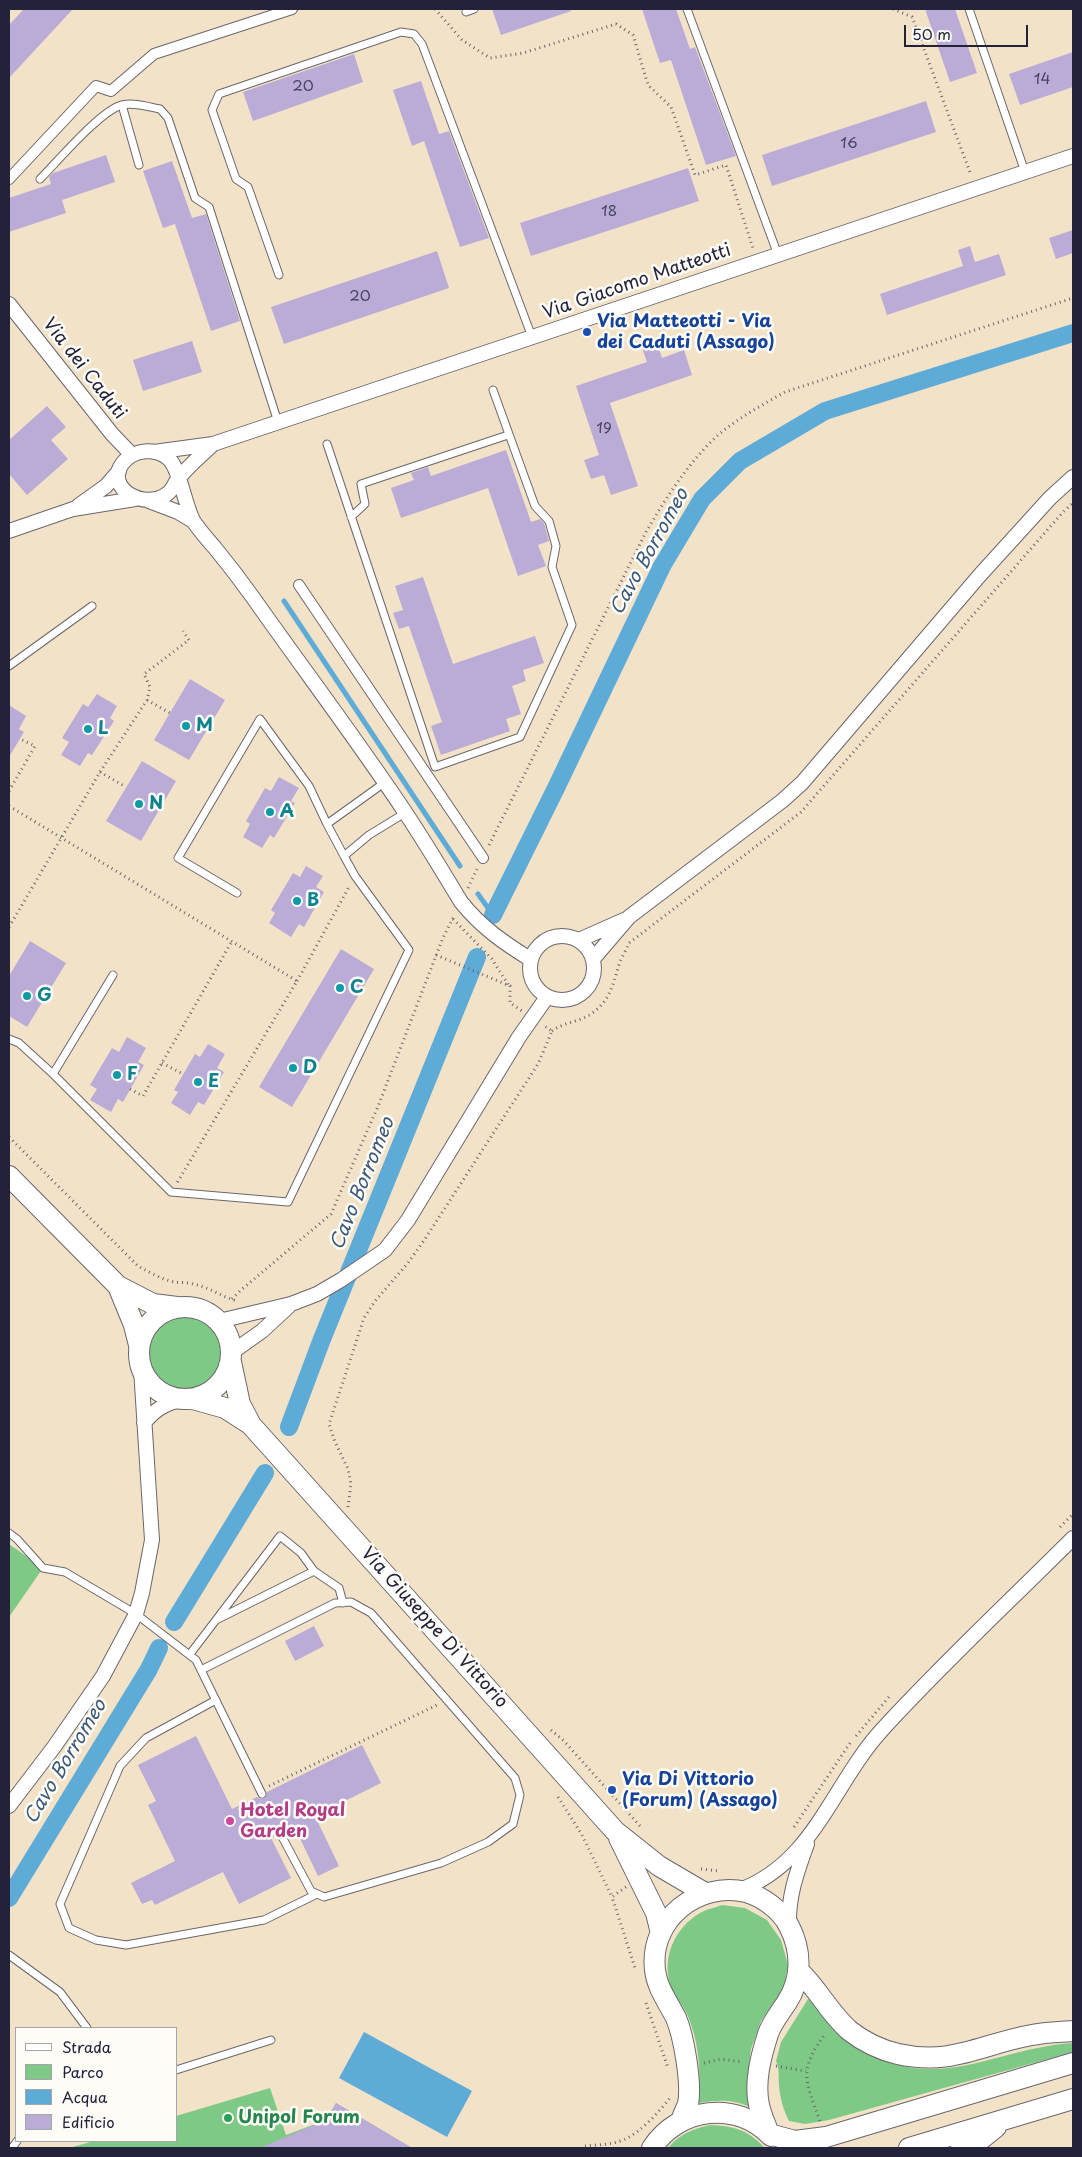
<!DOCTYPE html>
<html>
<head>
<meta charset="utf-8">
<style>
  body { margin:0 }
  #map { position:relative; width:1082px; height:2157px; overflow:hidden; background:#f2e3c8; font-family:"Playpen Sans",sans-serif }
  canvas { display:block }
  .frame { position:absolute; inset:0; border:10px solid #22223b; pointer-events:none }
  .legend { position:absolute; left:15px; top:2027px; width:162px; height:115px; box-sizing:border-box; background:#fdfcf7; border:1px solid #a5a5ac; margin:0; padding:6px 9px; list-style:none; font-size:15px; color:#22223b }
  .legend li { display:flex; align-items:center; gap:10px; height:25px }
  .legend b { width:25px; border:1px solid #a5a5ac }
  .scale { position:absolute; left:904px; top:25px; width:124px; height:22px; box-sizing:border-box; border:2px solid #22223b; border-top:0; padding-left:6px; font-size:15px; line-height:18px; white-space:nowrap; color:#22223b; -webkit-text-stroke:4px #fdfcf7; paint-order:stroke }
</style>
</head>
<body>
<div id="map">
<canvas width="1082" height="2157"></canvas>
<div class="frame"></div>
<ul class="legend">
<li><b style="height:6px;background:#fff"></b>Strada</li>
<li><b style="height:14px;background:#7fc987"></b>Parco</li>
<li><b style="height:14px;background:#5fabd8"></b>Acqua</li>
<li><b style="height:14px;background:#baacd6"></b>Edificio</li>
</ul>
<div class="scale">50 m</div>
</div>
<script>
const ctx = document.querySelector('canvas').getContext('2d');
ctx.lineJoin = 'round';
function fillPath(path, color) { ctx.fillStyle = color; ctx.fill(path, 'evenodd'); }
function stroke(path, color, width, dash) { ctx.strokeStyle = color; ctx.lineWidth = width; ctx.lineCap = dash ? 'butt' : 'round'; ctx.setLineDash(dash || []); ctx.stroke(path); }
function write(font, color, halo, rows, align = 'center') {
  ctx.font = font + ' "Playpen Sans",sans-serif'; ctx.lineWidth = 5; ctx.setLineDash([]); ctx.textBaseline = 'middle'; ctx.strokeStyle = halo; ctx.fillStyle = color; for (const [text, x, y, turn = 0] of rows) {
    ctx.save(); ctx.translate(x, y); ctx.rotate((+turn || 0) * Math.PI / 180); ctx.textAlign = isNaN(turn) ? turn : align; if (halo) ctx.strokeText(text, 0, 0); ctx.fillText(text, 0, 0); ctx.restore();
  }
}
fillPath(new Path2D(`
  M149 1353a36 36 0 1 1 72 0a36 36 0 1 1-72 0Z
  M9 1544 43 1568 9 1617Z
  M722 1905 745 1908 767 1920 781 1940 788 1965 784 1988 761 2021 751 2049 747 2082 750 2107C732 2099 718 2100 699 2103 700 2079 700 2057 694 2034 692 2027 689 2018 686 2012 682 2004 675 1997 672 1989 660 1960 674 1928 700 1913 706 1909 715 1908 722 1905Z
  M808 1999C814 2003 819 2013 824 2019 834 2030 846 2041 859 2049 939 2095 994 2048 1073 2043V2052L829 2120 805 2124 789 2121C783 2109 780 2098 779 2085 778 2075 780 2070 776 2061L781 2042Z
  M270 2088 286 2135 326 2120 336 2103 412 2148H69L94 2141H176V2116Z
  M710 2125C735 2126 748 2130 765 2148H668C679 2134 693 2129 710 2125Z`), '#7fc987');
fillPath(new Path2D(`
  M364 2032 472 2091 447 2137 339 2078Z`), '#5fabd8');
stroke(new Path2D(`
  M284 601 460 866
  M478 894 493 915`), '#5fabd8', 5);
stroke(new Path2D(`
  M493 915 556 788 662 566 702 499 740 461 825 411 1073 333
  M289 1427 322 1339 477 957
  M174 1622 265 1473
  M9 1898 149 1669 159 1648`), '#5fabd8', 18);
fillPath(new Path2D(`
  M24 9H73L9 78V25Z
  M492 9H570L571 11 501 35Z
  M642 9H676L690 49 695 47 736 156 706 165 671 60 660 63Z
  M925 9H955L977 73 950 82Z
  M1073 52V87L1020 105 1009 74Z
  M354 54 363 82 253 121 243 92Z
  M421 81 439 134 449 131 489 238 460 247 424 141 412 146 393 90Z
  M926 101 936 132 772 186 762 155Z
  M106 155 115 182 62 200 66 213 9 232V198L51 184 49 177 53 173Z
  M172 161 192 218 206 214 240 321 211 331 175 224 163 228 143 171Z
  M688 168 699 201 531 256 520 223Z
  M1073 230V253L1056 259 1049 238Z
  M970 246 975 262 999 254 1006 275 887 315 880 294 963 266 958 250Z
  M437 251 449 288 284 344 271 307Z
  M656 340 662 358 684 350 692 375 610 403 638 486 611 495 604 475 591 479 584 460 599 455 576 386 647 362 641 345Z
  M192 341 202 372 143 391 133 360Z
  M47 406 66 427 51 440 68 459 27 495 9 474V440Z
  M506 450 531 522 540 519 544 523 549 541 538 545 546 566 518 576 488 488 401 518 391 488 414 480 411 473 428 467 431 476Z
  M423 577 453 664 535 636 544 663 523 670 526 681 512 686 521 714 506 719 510 731 441 755 431 726 442 722 409 626 399 629 393 613 403 610 395 586Z
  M190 679 225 700 189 760 154 740Z
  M97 694 117 706 110 718 114 721 92 755 88 753 80 766 61 755 69 742 62 738 83 704 88 707Z
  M9 705 26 716 19 729 24 732 9 757Z
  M142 761 176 781 141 841 106 821Z
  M279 777 299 788 291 801 295 803 274 838 270 835 262 848 243 837 250 824 246 821 265 788 271 791Z
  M306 866 323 876 316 887 324 892 304 927 299 924 291 937 269 923 275 913 271 910 293 873 300 877Z
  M30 941 66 963 27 1027 9 1016V976Z
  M341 949 374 969 292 1107 259 1087Z
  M127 1037 146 1048 138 1062 144 1065 123 1102 118 1099 111 1112 90 1100 97 1089 90 1085 112 1048 119 1052Z
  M208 1044 225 1054 217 1068 224 1072 204 1105 198 1102 190 1115 171 1103 178 1092 174 1090 195 1054 200 1057Z
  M314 1626 324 1646 295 1661 285 1641Z
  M196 1736 232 1809 257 1797 261 1799 265 1798 267 1792 362 1745 381 1783 315 1816 339 1866 318 1876 294 1826 285 1831 280 1828 275 1831V1836L271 1838 291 1878 239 1904 223 1872 155 1905 152 1900 142 1904 131 1883 175 1861 148 1805 156 1801 138 1765Z
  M336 2103 412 2148H260L326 2120Z`), '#baacd6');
const service = new Path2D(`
  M687 9 778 255
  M969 9 1025 172
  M466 12 474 9
  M122 105 139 165
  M40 179C57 162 101 110 122 105 134 102 149 107 160 109L168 118 195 198 209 207 278 422
  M279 275 248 187 236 179 212 110 219 94 401 32 414 34 422 44 532 337
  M327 444 435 767 520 737 572 625 552 567 556 546 549 521 535 506 493 390
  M351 517 365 504 361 484 508 435
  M9 666 92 606
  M344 856 327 824 384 783
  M237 893 178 858 260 719 309 786 327 824
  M9 1039 19 1043 53 1074 113 975
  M53 1074 171 1192 288 1202 409 950 355 876 344 856 369 835 405 813
  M9 1533 17 1539 43 1568 65 1572 136 1614 196 1660 262 1794
  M218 1619 314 1571
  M190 1654 280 1536 301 1553 314 1571 339 1588 343 1603
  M201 1670 335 1603 351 1602 371 1613 515 1778 520 1795 513 1824 488 1842 441 1863 324 1897 311 1891 280 1833
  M216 1700 146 1738 120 1766 60 1904 69 1928 96 1940 126 1945 264 1920 317 1894
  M9 1955 60 1992 87 2028
  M176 2070 271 2040
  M12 2148 17 2141`);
const pedestrian = new Path2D(`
  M9 179 96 86 111 91 154 54 292 9
  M299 585 483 858`);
const minor = new Path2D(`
  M9 304 112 434 132 455
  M213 444C202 455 188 466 178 479 174 484 173 490 167 494 144 511 105 488 122 464 133 449 156 447 169 459 180 469 185 507 194 522 200 531 208 540 215 548 229 565 242 582 254 599 304 670 357 740 405 812 425 842 443 872 461 902 481 927 504 943 530 959
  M154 452 213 444 1073 156
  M149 501 178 512 193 521
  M78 506 106 486 119 471
  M9 531 73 509 135 499
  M530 968a32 32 0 1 1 64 0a32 32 0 1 1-64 0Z
  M579 940 624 920
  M593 959 629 917 782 801 802 783 980 575 1050 498 1073 477
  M219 1321 291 1304 317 1294 341 1280 385 1250 408 1220 519 1037 547 997
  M231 1353 262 1331 289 1306
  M144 1423C155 1409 165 1404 182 1399
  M9 1806 54 1747 103 1676 136 1614 142 1593 152 1540 141 1369
  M737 1891C813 1865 832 1785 881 1731 942 1664 1009 1602 1073 1538
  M789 1926C788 1896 797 1872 807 1844`);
const secondary = new Path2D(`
  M9 1176 118 1286 153 1304 177 1307
  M118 1286 134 1325 139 1345
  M139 1353a46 46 0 1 1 92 0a46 46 0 1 1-92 0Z
  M231 1362 240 1404 251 1425 615 1831 659 1866 705 1893
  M193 1399 225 1408 250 1424
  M619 1838 656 1913 661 1933
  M799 1971C818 1989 830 2014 850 2031 864 2042 881 2050 898 2054 952 2066 981 2044 1032 2035 1045 2032 1060 2032 1073 2031
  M681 2121C683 2115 686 2109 688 2104 692 2084 684 2037 676 2018 668 2002 657 1988 655 1970 649 1919 698 1881 746 1892 763 1897 781 1910 789 1926 802 1951 802 1979 787 2002 780 2013 772 2022 768 2034 761 2056 754 2082 759 2105 761 2115 766 2125 769 2134
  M769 2134 795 2141 826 2137 1073 2063
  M652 2148C679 2107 737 2100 771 2136
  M909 2148 1073 2099
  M961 2148 980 2140 996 2127`);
stroke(service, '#6b666c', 9);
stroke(pedestrian, '#6b666c', 12);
stroke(minor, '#6b666c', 16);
stroke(secondary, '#6b666c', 22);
stroke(new Path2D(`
  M435 9 462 40 490 58 523 53 616 24 633 35 648 85 671 107 695 175 726 165 753 248
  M893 9 912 17 971 175
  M147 700 170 713
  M100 772 126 787
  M9 791 35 746 20 739
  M9 806 297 981 177 1183
  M489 845 646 532C666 498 688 463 717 436 738 418 762 405 785 392L1073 298
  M468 888 477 869
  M453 919 492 959 509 986
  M9 927 100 772 147 700 150 687 144 674 189 640 183 631
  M436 955 510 986V1003L522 1011
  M297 981 349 887
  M552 1031C564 1022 579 1022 591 1014 608 1003 613 986 618 968 620 959 626 951 629 943L801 812 1063 512 1073 503
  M162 1063 183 1074
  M130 1089 143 1096 232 941
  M9 1137 138 1266C149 1272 161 1279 174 1282 180 1283 187 1282 193 1284 209 1287 222 1297 237 1301
  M232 1299 240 1291 331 1214 379 1104 442 940 454 916
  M348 1507 351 1484 348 1469 335 1442 329 1424 364 1318 375 1301 408 1263 425 1239 538 1064 552 1031 543 1025
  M1060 1527 1073 1514
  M551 1730 564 1741 640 1826
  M856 1736 889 1697
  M269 1786 437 1705
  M558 1797 582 1835 612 1897
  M794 1827 850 1743
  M701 1869 720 1871
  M626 1887 612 1897 636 1971
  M646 2003 668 2068
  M704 2063 720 2059 743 2062
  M776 2066 806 2071
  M820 2121C805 2080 798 2070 826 2033
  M585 2146C594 2145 604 2145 613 2143 636 2139 656 2115 670 2098`), '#6b666c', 3, [1, 4]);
stroke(service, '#fff', 7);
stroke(pedestrian, '#fff', 10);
stroke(minor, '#fff', 14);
stroke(secondary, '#fff', 20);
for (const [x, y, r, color] of [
  [587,332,5,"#1a4fb4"],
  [186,726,5,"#0f9aa8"],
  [88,729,5,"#0f9aa8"],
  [139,804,5,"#0f9aa8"],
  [270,812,5,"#0f9aa8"],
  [297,901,5,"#0f9aa8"],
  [340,988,5,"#0f9aa8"],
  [27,996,5,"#0f9aa8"],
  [293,1068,5,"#0f9aa8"],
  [117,1075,5,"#0f9aa8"],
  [198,1082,5,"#0f9aa8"],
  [612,1790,5,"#1a4fb4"],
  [230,1821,5,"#d1479c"],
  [228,2118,5,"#2e9e5b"]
]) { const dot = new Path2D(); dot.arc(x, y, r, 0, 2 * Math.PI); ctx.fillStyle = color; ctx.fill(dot); stroke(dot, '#fdfcf7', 2); }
write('15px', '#484462', null, [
  ["14",1042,80],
  ["20",303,87],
  ["16",849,144],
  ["18",609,212],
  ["20",360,297],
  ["19",604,429]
]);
write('18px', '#22223b', '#fdfcf7', [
  ["Via Giacomo Matteotti",637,282,-19],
  ["Via dei Caduti",84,369,52],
  ["Via Giuseppe Di Vittorio",434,1628,48]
]);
write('bold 18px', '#164399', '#fdfcf7', [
  ["Via Matteotti - Via",597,322],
  ["dei Caduti (Assago)",597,343],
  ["Via Di Vittorio",622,1780],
  ["(Forum) (Assago)",622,1801]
], 'left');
write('bold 18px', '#0d838f', '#fdfcf7', [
  ["M",196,726],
  ["L",98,729],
  ["N",149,804],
  ["A",280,812],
  ["B",307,901],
  ["C",350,988],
  ["G",37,996],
  ["D",303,1068],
  ["F",127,1075],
  ["E",208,1082]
], 'left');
write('bold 18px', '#b23c85', '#fdfcf7', [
  ["Hotel Royal",240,1811],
  ["Garden",240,1832]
], 'left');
write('bold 18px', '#27864d', '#fdfcf7', [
  ["Unipol Forum",238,2118]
], 'left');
write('italic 19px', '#3a597a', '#fdfcf7', [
  ["Cavo Borromeo",650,552,-61],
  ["Cavo Borromeo",363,1184,-68],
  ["Cavo Borromeo",66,1762,-59]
]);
</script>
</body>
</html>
